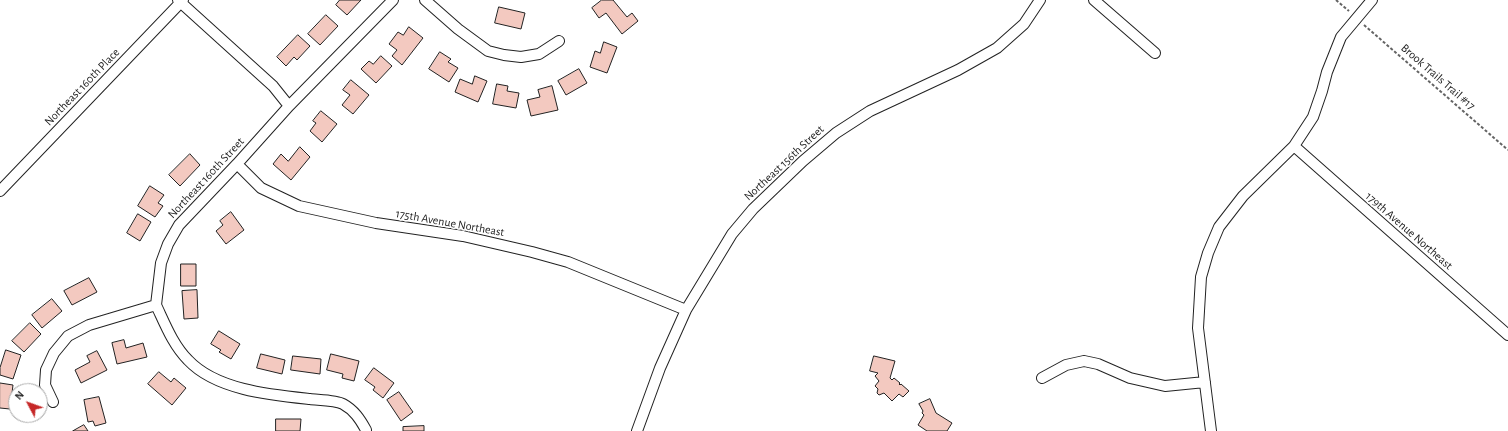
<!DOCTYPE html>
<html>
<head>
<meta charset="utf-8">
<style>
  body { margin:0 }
  #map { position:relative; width:1508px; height:431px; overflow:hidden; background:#fff; font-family:"Alegreya Sans",sans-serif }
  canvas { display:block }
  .north { position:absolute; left:8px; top:383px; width:40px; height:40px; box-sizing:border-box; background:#fff; border:1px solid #a7a7a7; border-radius:50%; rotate:311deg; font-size:11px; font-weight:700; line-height:16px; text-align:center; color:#222 }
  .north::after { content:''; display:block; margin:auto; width:14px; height:18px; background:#c62828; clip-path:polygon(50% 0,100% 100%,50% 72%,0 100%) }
</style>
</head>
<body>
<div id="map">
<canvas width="1508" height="431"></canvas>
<div class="north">N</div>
</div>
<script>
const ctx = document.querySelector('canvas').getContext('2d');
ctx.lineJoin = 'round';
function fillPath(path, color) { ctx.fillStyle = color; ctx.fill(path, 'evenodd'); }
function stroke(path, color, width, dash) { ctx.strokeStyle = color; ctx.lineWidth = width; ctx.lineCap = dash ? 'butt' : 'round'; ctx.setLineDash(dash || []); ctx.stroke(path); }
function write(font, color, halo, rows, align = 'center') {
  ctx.font = font + ' "Alegreya Sans",sans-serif'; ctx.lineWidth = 3; ctx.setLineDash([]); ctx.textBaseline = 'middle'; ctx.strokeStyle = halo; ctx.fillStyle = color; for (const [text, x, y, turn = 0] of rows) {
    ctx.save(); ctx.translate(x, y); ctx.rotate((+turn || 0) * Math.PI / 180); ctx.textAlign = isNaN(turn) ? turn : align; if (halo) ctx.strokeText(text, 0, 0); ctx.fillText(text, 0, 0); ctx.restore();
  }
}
const building = new Path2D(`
  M340 0H361L347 15 336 5Z
  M602 0H613L627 17 632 13 638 21 622 34 606 13 599 18 592 8Z
  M499 7 525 13 521 29 495 23Z
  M326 15 338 26 320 45 308 34Z
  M409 27 423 38 402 65 392 56 397 50 389 44 398 32 403 35Z
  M298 35 310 46 297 60 294 57 286 66 277 57Z
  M604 42 617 47 607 73 590 67 595 51 600 53Z
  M440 52 451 59 448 62 458 68 449 82 429 69Z
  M381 56 392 66 376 83 361 69 369 61 373 64Z
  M579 69 587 83 566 95 558 81Z
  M475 76 487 81 478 102 455 92 460 79 472 84Z
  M351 80 369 95 353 114 342 105 350 95 343 90Z
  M497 84 508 86 507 91 519 93 516 108 493 104Z
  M552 86 558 110 531 116 527 100 540 97 538 90Z
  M321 111 337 124 322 142 310 131 316 123 313 121Z
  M300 147 310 157 291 180 273 164 281 154 288 161Z
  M190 154 200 165 180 186 169 175Z
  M150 186 164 195 158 203 163 206 155 217 138 206Z
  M231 212 244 230 226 244 216 231 223 225 220 221Z
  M138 214 151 222 140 241 127 233Z
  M181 264H196V286H181Z
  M89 278 97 292 72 305 64 291Z
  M197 290 198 318 184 319 182 291Z
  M52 299 62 311 42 328 32 315Z
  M30 323 41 334 24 352 12 341Z
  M219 331 240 344 231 359 219 352 221 350 211 344Z
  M124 340 126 348 143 343 147 357 117 364 112 343Z
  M6 350 21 355 13 379 0 375V368Z
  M97 351 107 370 81 383 75 370 90 362 87 356Z
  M261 354 285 360 282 374 257 368Z
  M331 354 359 361 354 381 342 378 343 374 327 370Z
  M293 356 321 359 320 374 291 370Z
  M874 356 895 361 890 378 892 380 894 378 900 383 899 384 900 385 901 384 909 391 903 397 899 394 892 401 884 393 879 395 877 393 878 389 875 386 879 381 875 376 878 373 870 371Z
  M374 368 394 383 383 398 373 390 375 387 365 380Z
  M159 372 171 382 174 378 186 388 172 405 148 384Z
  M0 383 13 385 10 409 0 408Z
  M399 392 413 412 401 421 387 400Z
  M99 397 106 423 95 426 93 421 88 422 84 400Z
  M930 399 936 413 952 423 947 431H927L918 425 924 415 922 413 923 411 919 404Z
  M276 419H301L300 431H276Z
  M84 425 88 431H73Z
  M424 426V431H403V427Z`);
fillPath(building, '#f3c9c0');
stroke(building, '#222', 1);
const minor = new Path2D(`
  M178 0 273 86 289 106
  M425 0 458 29 488 51 504 55 521 57 539 54 559 41
  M1094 0 1155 53
  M1294 146 1508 335
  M237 164 261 188 299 206 376 223 463 236 532 252 568 262 686 310
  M0 191 183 0
  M156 305C165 324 173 345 188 360 216 390 271 395 310 399 318 400 336 400 343 404 354 410 360 419 366 430
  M1042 378 1066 365 1084 361 1098 364 1130 378 1165 386 1205 382
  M53 402 45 385 46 370 54 353 68 336 89 325 156 305 161 263 168 244 179 225 237 164 289 106 393 0
  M637 431 660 368 686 310 732 234 753 209 803 161 836 133 870 111 958 70 997 48 1024 24 1040 0
  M1211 431 1198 328 1201 277 1208 253 1219 227 1243 196 1294 146 1313 117 1322 91 1327 72 1341 37 1372 0`);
stroke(minor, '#222', 12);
stroke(new Path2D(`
  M1336 0 1349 11
  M1364 25 1508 150`), '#646464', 2, [3, 2]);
stroke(minor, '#fff', 10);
write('12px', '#222', '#fff', [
  ["Brook Trails Trail #17",1438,77,41],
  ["Northeast 160th Place",82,87,-46],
  ["Northeast 156th Street",784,163,-43],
  ["Northeast 160th Street",206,178,-47],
  ["175th Avenue Northeast",450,223,10],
  ["179th Avenue Northeast",1409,231,41]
]);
</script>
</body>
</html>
